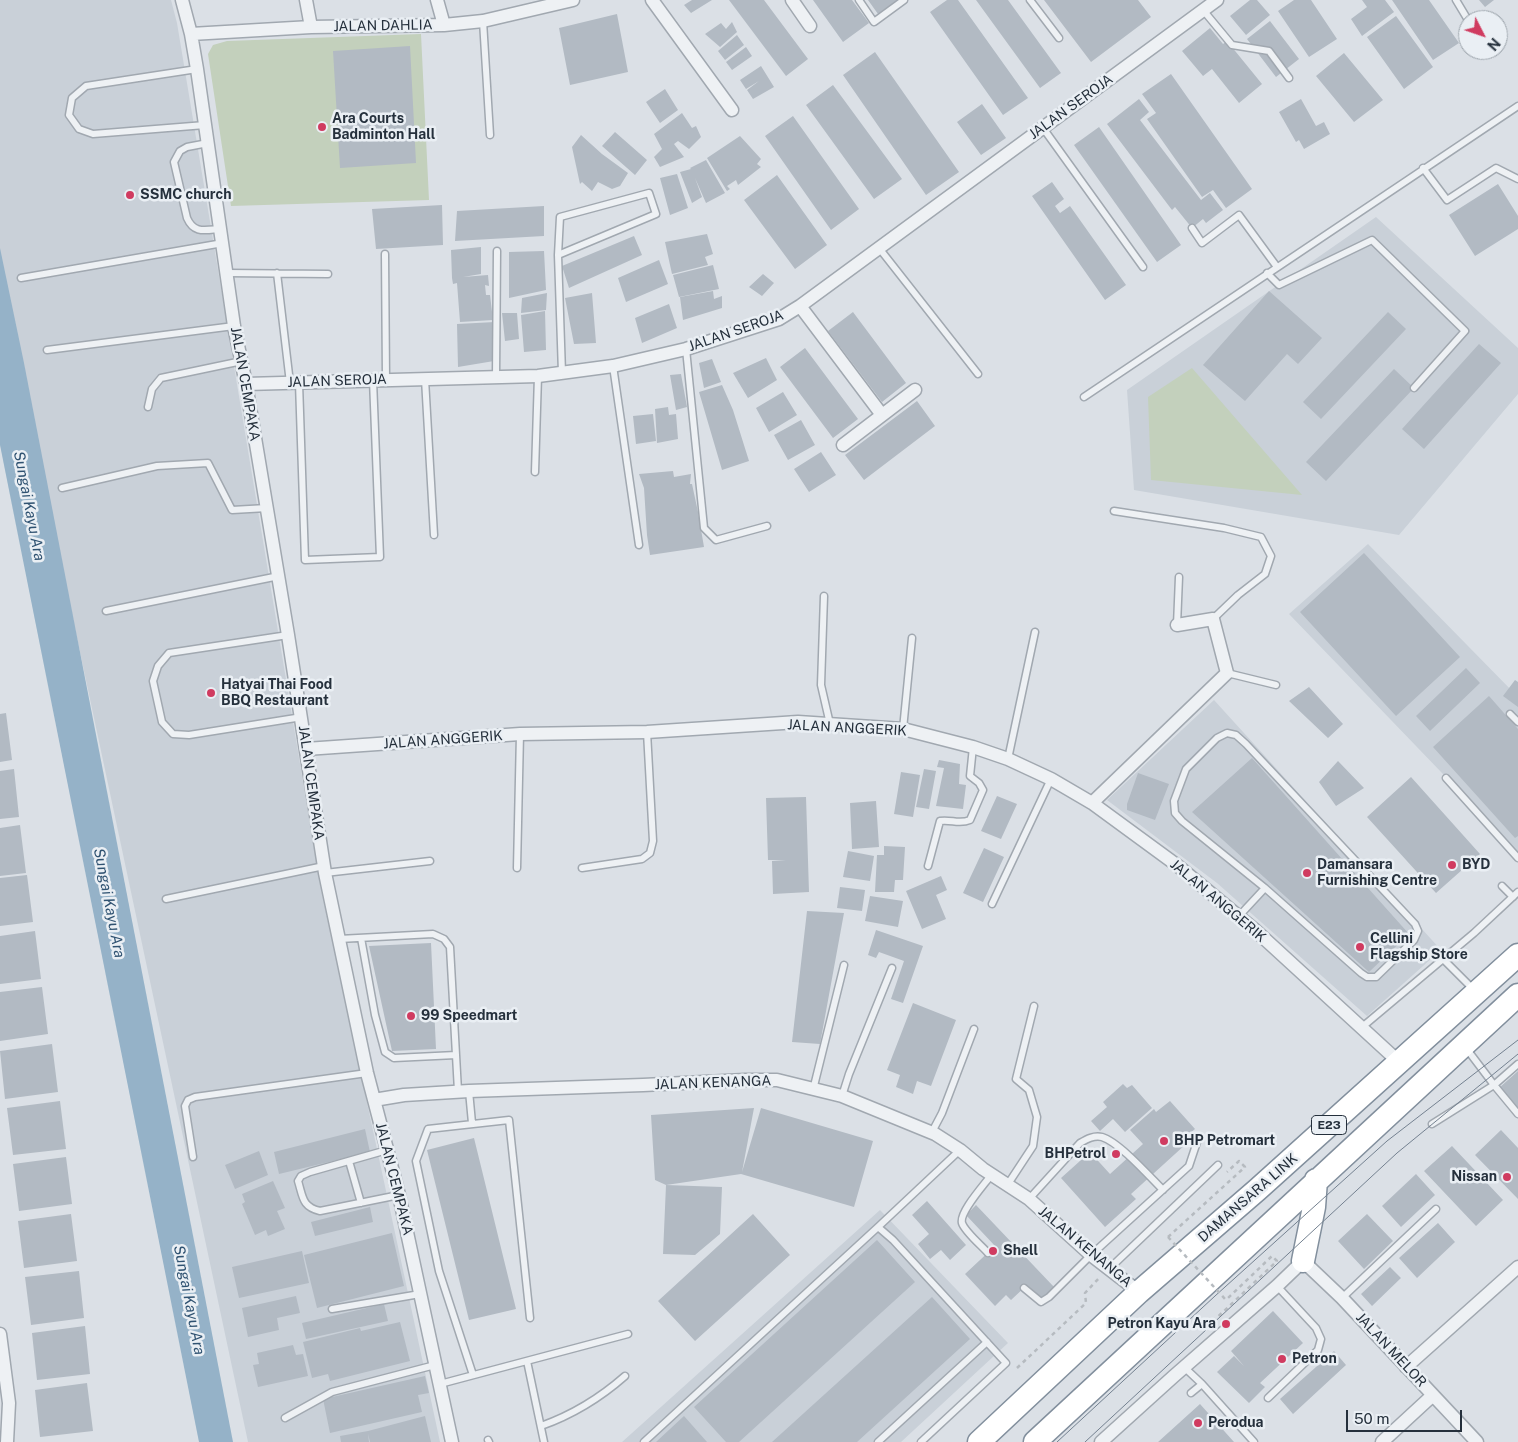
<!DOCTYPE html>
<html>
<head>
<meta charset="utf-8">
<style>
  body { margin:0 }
  #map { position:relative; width:1518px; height:1442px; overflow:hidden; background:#dbe0e6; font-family:"Public Sans",sans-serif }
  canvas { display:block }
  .north { position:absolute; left:1458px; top:10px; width:50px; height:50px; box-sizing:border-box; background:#eaeff4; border:1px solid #9ba3aa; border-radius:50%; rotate:131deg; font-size:14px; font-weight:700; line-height:20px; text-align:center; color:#25303c }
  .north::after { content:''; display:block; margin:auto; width:18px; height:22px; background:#d03b60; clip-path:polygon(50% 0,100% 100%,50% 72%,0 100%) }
  .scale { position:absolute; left:1346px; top:1410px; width:116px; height:22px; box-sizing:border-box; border:2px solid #25303c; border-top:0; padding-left:6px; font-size:15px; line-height:18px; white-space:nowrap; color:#25303c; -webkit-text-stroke:4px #eaeff4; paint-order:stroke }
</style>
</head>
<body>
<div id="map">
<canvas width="1518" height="1442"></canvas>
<div class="north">N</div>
<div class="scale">50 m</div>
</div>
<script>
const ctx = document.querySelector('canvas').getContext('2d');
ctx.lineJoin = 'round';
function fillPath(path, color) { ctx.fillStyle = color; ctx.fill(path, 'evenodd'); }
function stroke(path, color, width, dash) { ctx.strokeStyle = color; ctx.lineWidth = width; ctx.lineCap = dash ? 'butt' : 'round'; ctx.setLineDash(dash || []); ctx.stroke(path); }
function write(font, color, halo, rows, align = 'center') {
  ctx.font = font + ' "Public Sans",sans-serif'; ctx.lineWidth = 5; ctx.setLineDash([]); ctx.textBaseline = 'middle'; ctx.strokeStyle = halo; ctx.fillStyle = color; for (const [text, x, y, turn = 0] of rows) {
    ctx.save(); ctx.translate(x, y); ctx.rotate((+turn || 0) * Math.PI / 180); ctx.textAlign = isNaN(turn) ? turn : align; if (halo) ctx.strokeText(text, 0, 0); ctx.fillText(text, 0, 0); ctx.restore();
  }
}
fillPath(new Path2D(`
  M0 0H171L177 23 320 884 440 1442H248L0 276Z
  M1376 217 1518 348V394L1399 535 1134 490 1127 390Z
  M1368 544 1518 697V852L1289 614Z
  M1214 700 1441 950 1367 1016 1217 883 1107 800Z
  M880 1210 1008 1343 901 1442H622Z`), '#c9d0d8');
fillPath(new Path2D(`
  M421 34 429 200 231 206 208 54 213 45 227 41Z
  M1192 368 1302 495 1151 480 1148 397Z`), '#c3d0bc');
fillPath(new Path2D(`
  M0 248 24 363 233 1442H199L0 445Z`), '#95b2c8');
fillPath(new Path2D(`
  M692 0H712L691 13 684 5Z
  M729 0H764L808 59 786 76Z
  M813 0H852L869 23 843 42Z
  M868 0H898L878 14Z
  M947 0H958L1028 98 1003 115 930 12Z
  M976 0H1008L1061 73 1040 88Z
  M1044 0H1138L1151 17 1091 62Z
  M1250 0H1257L1270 15 1246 35 1230 16Z
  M1294 0H1311L1337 39 1309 57 1278 11Z
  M1362 0H1385L1394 12 1362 36 1351 19 1367 7Z
  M1392 0H1429L1459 43 1433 60Z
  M1479 0H1494L1485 7Z
  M617 14 628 72 570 85 559 28Z
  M1396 16 1433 67 1404 89 1367 37Z
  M1270 21 1299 59 1276 77 1247 39Z
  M732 22 737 32 720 47 705 34 721 23 726 29Z
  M1210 28 1223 44 1227 41 1262 84 1239 103 1212 69 1203 76 1182 51Z
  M737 35 744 45 725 60 718 51Z
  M410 46 416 163 340 168 333 51Z
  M746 47 752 56 732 70 726 62Z
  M875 52 959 172 926 195 843 75Z
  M1344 53 1383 100 1354 122 1316 76Z
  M761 66 774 87 753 99 747 90 759 81 746 89 740 80Z
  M1171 74 1252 189 1226 208 1213 190 1202 197 1147 119 1156 113 1142 94Z
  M833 85 902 179 874 199 806 105Z
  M665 89 678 110 660 123 646 102Z
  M1139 99 1149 112 1140 120 1201 200 1210 193 1223 210 1206 223 1203 219 1192 228 1175 207 1172 210 1107 124Z
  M1301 99 1316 126 1324 122 1330 134 1304 149 1299 140 1296 142 1279 112Z
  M982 104 1006 138 981 155 957 122Z
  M682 113 692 128 696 126 701 137 689 149 678 141 674 144 684 157 660 167 654 157 662 149 654 134Z
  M793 116 859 209 831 230 765 136Z
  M1099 127 1181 245 1157 262 1074 145Z
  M615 132 647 160 635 175 602 146Z
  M581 135 602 154 628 173 620 186 612 189 598 182 592 191 582 182 580 184 572 147Z
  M740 136 761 159 757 164 761 167 738 185 736 180 727 186 730 189 727 191 707 158Z
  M706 160 725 193 706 203 695 178 702 197 692 203 680 172 691 169 690 168Z
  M677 174 688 208 670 215 660 178Z
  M777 175 827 245 795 269 744 200Z
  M1052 182 1064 199 1055 206 1060 213 1070 206 1126 285 1105 300 1032 196Z
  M1498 184 1518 216V229L1475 256 1449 215Z
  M442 205 443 245 376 249 372 209Z
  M544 206V236L455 241 457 211Z
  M707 234 713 254 705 257 708 265 672 274 665 242Z
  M634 236 642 255 569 288 562 266Z
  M481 247V274L463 277 488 275 489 286 485 285 486 295H490L493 320 460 322 457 283 453 284 452 278 451 250Z
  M544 251 546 290 509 298V252Z
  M659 260 668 284 626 302 618 278Z
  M713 265 719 289 679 297 673 275Z
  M763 274 774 283 762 296 749 287Z
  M713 291 714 299 722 296V308L683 320 680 297Z
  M1269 291 1322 338 1298 364 1287 354 1245 401 1203 365Z
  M547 293 546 310 521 313 522 298Z
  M592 293 596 343 574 344 565 298Z
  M669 304 677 328 642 343 635 318Z
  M545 311 546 350 524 352 521 315Z
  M853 312 906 383 882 402 828 331Z
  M1388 312 1406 329 1321 419 1303 402Z
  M502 313H517L519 339 505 341Z
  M495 322 494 361 458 367 457 324Z
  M1479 344 1501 363 1424 449 1402 429Z
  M805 348 858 419 833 438 780 367Z
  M766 358 777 380 748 398 733 373Z
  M712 359 721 382 704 388 699 363Z
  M1394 369 1414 388 1326 481 1306 462Z
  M681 374 687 407 676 410 670 375Z
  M722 385 733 410 749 461 722 470 699 392Z
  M783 392 797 415 769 432 756 408Z
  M917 401 935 426 864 480 845 455Z
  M668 407 669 415 676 414 678 439 657 443 655 409Z
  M653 414 656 441 636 444 633 416Z
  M801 420 815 445 788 460 774 435Z
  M821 452 836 475 809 492 794 469Z
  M673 471 674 477 691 474 690 484H692L698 512 704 547 650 555 647 535 644 488 639 474Z
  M1364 553 1460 657 1396 716 1300 612Z
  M1466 668 1480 683 1430 731 1416 716Z
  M1515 680 1518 682V707L1503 696Z
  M1309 687 1343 724 1328 738 1289 701Z
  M1489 696 1518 729V836L1515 838 1433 747Z
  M6 713 12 760 0 762V714Z
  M1252 758 1409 934 1369 972 1192 812Z
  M939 760 960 764 959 784 966 785 963 809 936 806 944 768 937 767Z
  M1338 761 1364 788 1336 806 1319 782Z
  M14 769 19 817 0 819V771Z
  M924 769 936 771 929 809 916 807Z
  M901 772 920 775 913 817 894 814Z
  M1138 773 1169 784 1155 820 1127 810V804Z
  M1411 777 1480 854 1436 893 1367 817Z
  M997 796 1017 804 1001 839 981 831Z
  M806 797 809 892 773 894 772 861 786 860H768L766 798Z
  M876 801 879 847 852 849 850 803Z
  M20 825 26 873 0 876V828Z
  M884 846 905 847 903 880H895L894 892H875L877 855H884Z
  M984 848 1004 857 983 902 963 893Z
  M848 851 874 856 870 881 843 877Z
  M27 875 33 922 0 926V878Z
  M941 876 947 890 936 895 946 919 922 929 906 891Z
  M840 887 865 890 862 911 837 908Z
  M870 896 903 901 898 927 865 921Z
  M807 911 844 913 820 1044 792 1042Z
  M876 930 923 946 903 1003 891 999 904 961 879 952 876 958 868 955Z
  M35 931 41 979 0 984V936Z
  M431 943 436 1049 392 1051 369 946Z
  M42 987 48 1034 0 1041V992Z
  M913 1003 956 1020 931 1086 917 1081 913 1094 896 1087 900 1075 887 1070Z
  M52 1044 58 1092 5 1099 0 1051Z
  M1518 1071V1108L1499 1088Z
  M1123 1084 1127 1088 1132 1085 1152 1108 1125 1132 1113 1119 1100 1131 1091 1121 1107 1107 1103 1102Z
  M60 1101 66 1149 13 1155 7 1108Z
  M1170 1101 1195 1129 1182 1140 1186 1144 1131 1194 1136 1199 1105 1227 1061 1178 1090 1152 1110 1174 1143 1144 1130 1130 1154 1109 1156 1112Z
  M754 1108 742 1172 761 1108 873 1141 854 1207 741 1174 666 1185 722 1187 720 1234 695 1255 663 1254 666 1185 655 1180 651 1115Z
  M365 1129 370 1152 279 1174 274 1152Z
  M1501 1130 1518 1148V1199L1475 1155Z
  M474 1138 516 1309 469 1320 427 1150Z
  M1452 1146 1503 1200 1476 1226 1424 1171Z
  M259 1151 268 1175 235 1189 225 1165Z
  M66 1157 72 1204 19 1211 13 1164Z
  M1416 1174 1435 1195 1401 1227 1382 1206Z
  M273 1181 285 1208 277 1211 285 1229 268 1236 266 1230 255 1235 242 1204 245 1202 242 1194Z
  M927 1201 966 1245 950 1260 941 1250 930 1259 918 1244 929 1234 912 1215Z
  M976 1205 1054 1287 1040 1301 1026 1286 1011 1300 1006 1295 995 1306 965 1274 995 1246 966 1215Z
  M370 1207 373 1222 315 1236 311 1222Z
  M71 1214 77 1261 24 1268 18 1221Z
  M753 1214 790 1255 695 1341 658 1301Z
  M1367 1214 1393 1241 1364 1269 1338 1241Z
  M1438 1223 1455 1242 1417 1278 1399 1258Z
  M392 1233 404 1286 317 1308 304 1255Z
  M877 1240 915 1282 739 1442H726L694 1407Z
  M302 1251 309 1283 239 1298 232 1267Z
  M1390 1267 1401 1278 1372 1306 1361 1294Z
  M79 1271 84 1318 31 1325 25 1277Z
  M296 1296 300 1313 277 1318 279 1330 248 1337 242 1308Z
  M932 1297 970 1339 857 1442H772Z
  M384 1304 388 1321 306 1339 302 1323Z
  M1273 1311 1303 1343 1260 1383 1265 1387 1249 1403 1217 1372 1234 1356 1244 1366 1231 1351Z
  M400 1322 410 1361 330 1381 328 1374 312 1378 303 1342 360 1328 361 1331Z
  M85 1326 90 1374 37 1380 32 1333Z
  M293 1345 296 1355 303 1354 308 1376 258 1387 253 1365 259 1364 257 1353Z
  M1334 1351 1346 1365 1293 1414 1280 1399Z
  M425 1376 429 1393 418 1395 422 1412 330 1433 323 1399Z
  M87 1383 93 1431 40 1437 35 1390Z
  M1200 1404 1234 1442H1158Z
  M425 1416 431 1442H370L368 1434 369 1442H341L340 1436 368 1431Z
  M684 1416 707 1442H656Z`), '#b2bac3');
const lane = new Path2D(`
  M859 0 874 22 904 0
  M1030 0 1059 38
  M1456 0 1468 20
  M1203 10 1232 45 1269 51 1289 78
  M483 21 490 135
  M197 69 86 86 72 98 69 115 79 129 93 134 205 125
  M1043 128 1143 267
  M208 143 187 147 180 151 174 162 187 218C194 234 205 230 220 229
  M1423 168 1447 200 1496 168 1518 179
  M1192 228 1202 243 1239 215 1277 267
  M879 248 978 374
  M385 254 386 379
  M558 255 560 217 649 193 656 214 558 255 562 373
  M227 273 328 274
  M277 273 290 383
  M1267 273 1279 285 1372 240 1465 331 1414 388
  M21 278 223 243
  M686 349 704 528 716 540 767 526
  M47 350 234 326
  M613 366 639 545
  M496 376 497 251
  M425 379 434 535
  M299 383 305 560 380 557 373 380
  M1084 397 1518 106
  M148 407 152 389 161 378 242 361
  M535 472 538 376
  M62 488 157 466 208 463 232 510 267 508
  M1114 511 1224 528 1261 537 1271 556 1265 574 1238 595 1213 619
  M824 596 821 685 830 724
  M106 611 279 576
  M1177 625 1179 577
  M288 635 169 653 158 666 153 681 162 722 173 734 189 735 302 717
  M1227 673 1276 685
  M1510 714 1518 722
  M903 729 912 638
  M1227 733 1236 735 1246 744 1415 924 1418 931 1414 940 1376 977H1367L1361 973 1265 888 1182 821 1175 813 1174 801 1186 769 1217 738Z
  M1008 759 1035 632
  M1446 778 1518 858
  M928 866 940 821C951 819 959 825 970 820L983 790 979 783 970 776 973 747
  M517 868 520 734
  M582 868 642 859 650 853 653 841 647 732
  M325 873 430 861
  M1502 886 1513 897
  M166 899 324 866
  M992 904 1051 779
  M1239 916 1265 888
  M361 938 375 1015 385 1052 394 1058 456 1055
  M339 939 433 934 444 939 450 947 458 1091
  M1443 959 1474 990
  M1361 1028 1474 933 1518 892
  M1466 1048 1494 1085 1518 1114
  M813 1090 844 965
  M469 1091 472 1123
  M842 1096 849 1074 892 968
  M1432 1124 1494 1085 1518 1064
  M932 1132 942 1113 974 1029
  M387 1150 310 1172 301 1176 298 1181C303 1197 302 1207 320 1211L399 1195
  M193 1157 185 1106 188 1100 195 1097 367 1073
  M349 1161 361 1203
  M1008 1184 1033 1146 1037 1117 1029 1090 1016 1079 1034 1006
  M1029 1199 1080 1143C1087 1139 1094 1135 1102 1137 1119 1142 1149 1176 1163 1190
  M878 1227 893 1240 1006 1363 921 1442
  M988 1253C982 1246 965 1232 962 1223 959 1212 985 1184 992 1174
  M1110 1268 1218 1165
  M1024 1288 1041 1302 1049 1297 1091 1255 1189 1166 1197 1142
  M1342 1298 1436 1209
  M332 1309 420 1294
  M527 1361 544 1442
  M1184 1367 1202 1384 1254 1442
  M473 1375 439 1271 416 1161 428 1129 509 1120 530 1318
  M440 1384 628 1334
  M1191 1393 1202 1384
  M1268 1398 1318 1350 1321 1339 1316 1328 1277 1286
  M285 1418 332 1392 435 1365
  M541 1426C572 1415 600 1398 625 1376
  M488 1440 489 1442
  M644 1442 878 1227 960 1150
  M878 1442 987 1342`);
const street = new Path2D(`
  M182 0 191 34 197 69 234 326 246 384 288 635 325 873 367 1073 399 1195 452 1442
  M306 0 311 27
  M437 0 444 25
  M652 0 732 110
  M792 0 810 26
  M191 34 311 27 444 25 483 21 573 0
  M800 306 882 415
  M246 384 538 376 613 366 686 349 779 319 800 306 1217 0
  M843 445 915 390
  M306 749 520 734 647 732 798 722 903 729 973 747 1008 759 1051 779 1092 803 1178 866 1255 930 1399 1062
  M1092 803 1227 673 1213 619 1177 625
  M374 1100 404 1095 469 1091 643 1085 745 1080H777L842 1096 935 1134 960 1150 983 1169 1029 1199 1091 1255 1139 1292
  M0 1334 9 1403 7 1442
  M1406 1367 1518 1267
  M1101 1442 1174 1376 1277 1286 1303 1261 1342 1298 1477 1442
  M1382 1442 1433 1395`);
const highway = new Path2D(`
  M1303 1261 1314 1207 1316 1180
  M979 1442 1139 1292 1257 1190 1518 955
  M1035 1442 1518 995`);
stroke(lane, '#a1a8b0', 9);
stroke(street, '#a1a8b0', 15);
stroke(highway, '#828f9d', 25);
stroke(new Path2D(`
  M1168 1237 1245 1167 1239 1161 1227 1172
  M1207 1327 1277 1261 1272 1256 1226 1300
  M1017 1368 1086 1303 1085 1293 1100 1277`), '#b6bbc0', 2.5, [4, 4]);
stroke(lane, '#eef1f4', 6);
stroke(street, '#eef1f4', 12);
stroke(highway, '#fff', 22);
stroke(new Path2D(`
  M1057 1442 1215 1296 1387 1141 1518 1040
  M1085 1442 1397 1153 1518 1054`), '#748190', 1);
stroke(new Path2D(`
  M1168 1237 1226 1300`), '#b6bbc0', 2.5, [4, 4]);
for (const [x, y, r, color] of [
  [322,127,5,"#d03b60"],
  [130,195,5,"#d03b60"],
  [211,693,5,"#d03b60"],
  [1452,865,5,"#d03b60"],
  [1307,873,5,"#d03b60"],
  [1360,947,5,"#d03b60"],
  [411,1016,5,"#d03b60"],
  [1164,1141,5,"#d03b60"],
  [1116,1154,5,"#d03b60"],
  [1507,1177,5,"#d03b60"],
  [993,1251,5,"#d03b60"],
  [1226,1324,5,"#d03b60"],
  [1282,1359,5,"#d03b60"],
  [1198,1423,5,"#d03b60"]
]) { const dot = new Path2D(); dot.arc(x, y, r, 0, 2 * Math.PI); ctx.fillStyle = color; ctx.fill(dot); stroke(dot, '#eaeff4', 2); }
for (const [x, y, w] of [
  [1329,1125,35]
]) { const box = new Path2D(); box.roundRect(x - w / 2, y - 9.5, w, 19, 4); ctx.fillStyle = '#eaeff4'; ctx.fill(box); stroke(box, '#25303c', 1); }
write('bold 12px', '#25303c', null, [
  ["E23",1329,1125]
]);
write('14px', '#25303c', '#eaeff4', [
  ["JALAN DAHLIA",383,26,-1],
  ["JALAN SEROJA",1071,107,-36],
  ["JALAN SEROJA",736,331,-19],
  ["JALAN SEROJA",337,381,-2],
  ["JALAN CEMPAKA",245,384,80],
  ["JALAN ANGGERIK",847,728,3],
  ["JALAN ANGGERIK",443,740,-4],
  ["JALAN CEMPAKA",311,783,82],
  ["JALAN ANGGERIK",1218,901,40],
  ["JALAN KENANGA",713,1083,-2],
  ["JALAN CEMPAKA",394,1179,76],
  ["DAMANSARA LINK",1248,1198,-41],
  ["JALAN KENANGA",1085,1247,40],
  ["JALAN MELOR",1391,1350,47]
]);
write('bold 14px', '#25303c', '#eaeff4', [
  ["Ara Courts",332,119],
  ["Badminton Hall",332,135],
  ["SSMC church",140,195],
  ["Hatyai Thai Food",221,685],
  ["BBQ Restaurant",221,701],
  ["Damansara",1317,865],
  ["Furnishing Centre",1317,881],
  ["BYD",1462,865],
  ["Cellini",1370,939],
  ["Flagship Store",1370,955],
  ["99 Speedmart",421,1016],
  ["BHP Petromart",1174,1141],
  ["BHPetrol",1106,1154,"right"],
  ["Nissan",1497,1177,"right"],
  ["Shell",1003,1251],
  ["Petron Kayu Ara",1216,1324,"right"],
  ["Petron",1292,1359],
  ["Perodua",1208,1423]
], 'left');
write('italic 15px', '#2f5271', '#eaeff4', [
  ["Sungai Kayu Ara",29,506,79],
  ["Sungai Kayu Ara",109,903,79],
  ["Sungai Kayu Ara",189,1300,79]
]);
</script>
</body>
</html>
